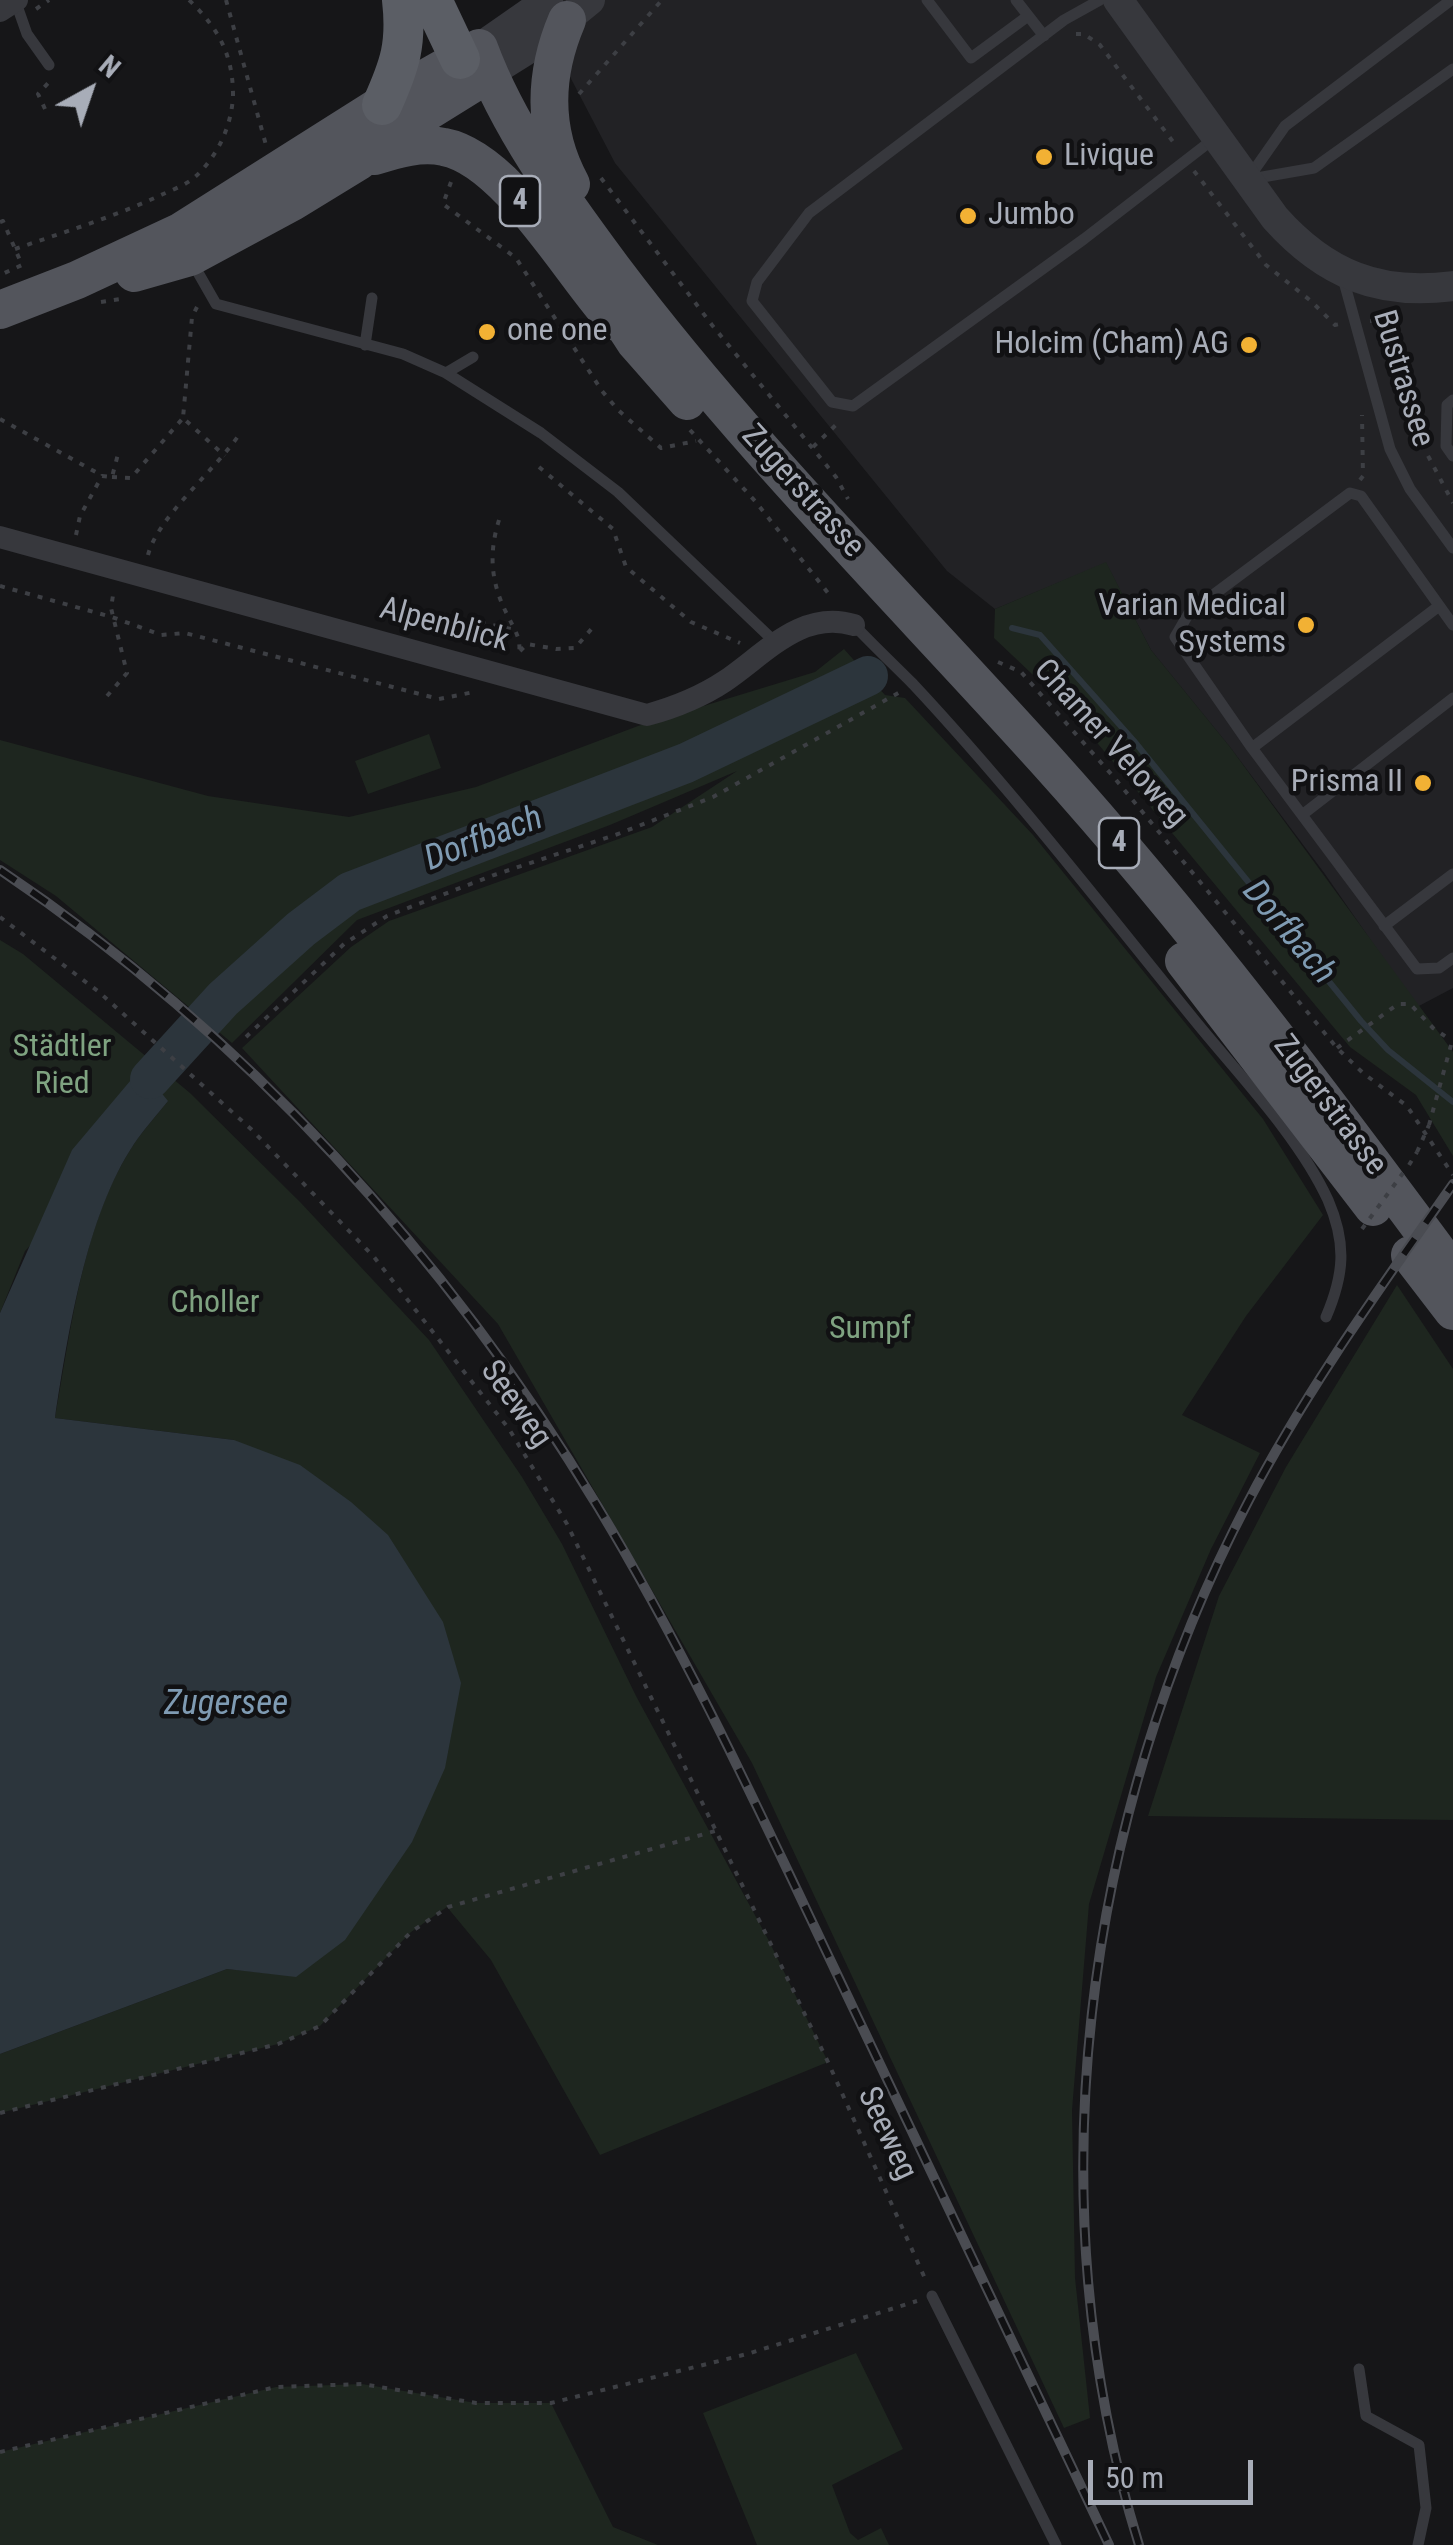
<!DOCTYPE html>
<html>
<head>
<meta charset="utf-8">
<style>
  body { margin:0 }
  #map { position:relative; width:1453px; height:2545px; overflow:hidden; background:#161618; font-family:"Roboto Condensed",sans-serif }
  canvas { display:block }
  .north { position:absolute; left:40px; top:40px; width:100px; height:100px; -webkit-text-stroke:8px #111113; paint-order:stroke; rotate:40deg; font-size:28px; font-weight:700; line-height:40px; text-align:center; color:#a8adb8 }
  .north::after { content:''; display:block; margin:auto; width:35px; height:45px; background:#a8adb8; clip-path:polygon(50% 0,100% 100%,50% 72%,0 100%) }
  .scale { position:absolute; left:1088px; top:2460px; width:165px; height:45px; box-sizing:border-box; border:5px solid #a8adb8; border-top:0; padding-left:12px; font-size:30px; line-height:35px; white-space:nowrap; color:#a8adb8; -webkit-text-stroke:8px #111113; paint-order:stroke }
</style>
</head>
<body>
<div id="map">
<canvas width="1453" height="2545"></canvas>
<div class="north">N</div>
<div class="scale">50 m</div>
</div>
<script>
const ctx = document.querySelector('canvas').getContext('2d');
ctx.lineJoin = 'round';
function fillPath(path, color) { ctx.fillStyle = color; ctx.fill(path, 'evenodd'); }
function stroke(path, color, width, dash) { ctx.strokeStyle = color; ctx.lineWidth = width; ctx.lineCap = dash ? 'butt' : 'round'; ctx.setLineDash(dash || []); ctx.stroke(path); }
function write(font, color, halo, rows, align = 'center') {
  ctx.font = font + ' "Roboto Condensed",sans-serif'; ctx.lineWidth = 9; ctx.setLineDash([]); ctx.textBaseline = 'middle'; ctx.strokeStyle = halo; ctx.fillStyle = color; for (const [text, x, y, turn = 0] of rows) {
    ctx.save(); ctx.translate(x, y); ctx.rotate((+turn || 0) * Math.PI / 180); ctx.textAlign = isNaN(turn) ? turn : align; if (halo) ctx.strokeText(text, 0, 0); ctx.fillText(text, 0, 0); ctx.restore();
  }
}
fillPath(new Path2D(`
  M530 0H1453V988L1417 1007 1325 874 1230 747 1151 650 1106 563 995 609 947 571 615 163Z`), '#222225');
fillPath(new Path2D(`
  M1106 562 1151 650 1230 747 1453 1052V1156L1416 1095 1350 1047 1069 709 994 638 995 609Z
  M844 649 885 695 905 698 1033 835 1263 1119 1323 1215 1246 1316 1182 1415 1260 1453 1211 1549 1156 1677 1089 1904 1072 2110 1075 2278 1090 2418 1064 2428 752 1763 498 1324 242 1048 351 947 389 921 652 827 737 771 610 825 357 920 232 1043 56 896 0 860V740L208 796 349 817 476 787 638 726 815 672Z
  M429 734 441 768 368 794 355 761Z
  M0 940 23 954 190 1093 301 1203 429 1340 522 1477 562 1544 636 1696 769 1941 828 2062 600 2155 491 1960 447 1907 411 1932 320 2026 278 2044 0 2113V2054L227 1969 296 1976 234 1440 55 1418C71 1330 83 1220 134 1144 144 1129 157 1115 168 1101L25 1251 0 1313Z
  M1397 1285 1453 1369V1820L1148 1816 1219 1596 1286 1467Z
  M856 2353 903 2449 832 2485 850 2533 858 2540 881 2528 889 2545H757L703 2413Z
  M362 2384 476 2403H551L613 2527 658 2545H0V2452L276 2387Z`), '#1e261f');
fillPath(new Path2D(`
  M136 1074 150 1079 168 1101C157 1115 144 1129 134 1144 86 1216 68 1333 55 1418L234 1440 300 1465 351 1502 388 1535 443 1622 461 1683 445 1768 412 1842 345 1940 296 1977 227 1969 0 2054V1313L72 1150Z`), '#2c353c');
stroke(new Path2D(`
  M1012 628 1040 635 1134 741 1361 1021 1388 1050 1453 1102`), '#2c353c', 6);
stroke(new Path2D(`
  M150 1079 223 999 301 929 350 892 686 763 868 676`), '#2c353c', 40);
stroke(new Path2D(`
  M226 0 266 145
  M36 9 49 0
  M1076 34H1084L1100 45 1177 147
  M579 94 662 0
  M45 109 38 94 50 81
  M1194 171 1266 265 1311 301 1335 325 1340 324
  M601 178 712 325 836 477 848 499
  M451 182 443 204 516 258 602 391 618 410 661 448 696 441
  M0 222 3 221 22 265 0 275
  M15 249C64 232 114 217 161 195 172 190 186 185 195 177 218 156 232 125 233 95 233 54 218 28 189 0
  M101 302 121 299
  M197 307 192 317 183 418 225 456
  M1385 320 1417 435 1453 503
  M1370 321 1385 320 1392 312
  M0 419 101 475
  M690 430 755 501 832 598
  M813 447 841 420
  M539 467 613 529 626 567 691 622 740 643
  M112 477 131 478 183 418
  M1360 480 1363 476 1362 415
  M499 520C488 555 491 585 509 618 516 633 521 638 519 655
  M76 535 80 516 102 476 112 477 118 454
  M148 555C158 516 216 470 241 432
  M0 586 112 617 161 635 185 633 439 699 474 692
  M483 648 485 641 439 619 441 614 516 630
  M520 651 527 644 556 649 575 648 594 626
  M998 662 1021 672 1112 775 1337 1048 1363 1073 1407 1106 1453 1175
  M107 696 127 673 111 608 114 589
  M0 917 99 992 251 1129 374 1257 509 1429 567 1524 828 2062 927 2283
  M246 1037 344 944 387 916 494 875 618 834 713 797 900 692
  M1337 1048 1398 1004H1410L1433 1028 1451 1040
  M1429 1125 1453 1038
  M1409 1165 1417 1152
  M0 2113 278 2044 320 2026 411 1932 448 1907 715 1831
  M0 2452 276 2387 362 2384 476 2403H551L747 2354 917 2301`), '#3d3f44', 4, [5, 8]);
stroke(new Path2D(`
  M15 0 27 34 49 65
  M927 0 971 58 1028 16
  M1016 0 1044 36
  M1100 0 1064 20 809 213 757 282 752 301 832 402 853 406 1084 239 1216 137
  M1250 176 1285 126 1451 0
  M1251 179 1314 168 1453 69
  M192 262 216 304 403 354 446 373 541 433 618 492 775 642
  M1343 278 1390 449 1410 489 1453 548
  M365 345 372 298
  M446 373 473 357
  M1453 400 1447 405 1446 446 1453 456
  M854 625C873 645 893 664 913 684 1012 790 1101 905 1192 1017 1237 1073 1298 1135 1328 1200 1347 1244 1344 1275 1326 1317
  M1453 625 1361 496 1350 493 1189 613 1175 637 1252 748 1417 969 1439 968 1453 958
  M1252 748 1439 606
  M1302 815 1453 698
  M1384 926 1453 874
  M932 2296 1056 2545
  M1359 2369 1366 2416 1419 2445 1426 2508 1418 2545`), '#37383d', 11);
stroke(new Path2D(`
  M0 11 17 0
  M0 537 647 715C676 707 701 697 725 681 765 654 802 609 854 625`), '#37383d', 22);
stroke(new Path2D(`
  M1118 0 1275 218C1325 274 1379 296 1453 286
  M479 48 548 0
  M488 74 536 44 590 0`), '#37383d', 30);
stroke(new Path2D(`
  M567 20C544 74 542 131 571 184
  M375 156C397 149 421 142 444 147 508 159 572 275 616 322
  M134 273 190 257 292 202 359 161 380 141 488 74
  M607 299 635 342 687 401
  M0 310 77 280 180 232 403 91 479 48C509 129 562 200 613 269 744 443 900 598 1046 760 1192 922 1323 1096 1453 1272
  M1184 961 1373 1207
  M1410 1255 1453 1311`), '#53555c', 38);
stroke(new Path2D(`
  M432 0 460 59
  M382 105C400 65 407 44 402 0`), '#5b5e65', 40);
const rail = new Path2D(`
  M0 870C245 1034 446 1255 598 1507 688 1656 761 1815 836 1972 927 2163 1018 2354 1109 2545
  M1139 2545C1033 2203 1083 1817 1248 1502 1306 1390 1381 1287 1453 1184`);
stroke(rail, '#4a4c52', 10);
stroke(rail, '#111113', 6, [19]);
stroke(new Path2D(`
  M1417 1152 1429 1125
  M1362 1229 1403 1173`), '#3d3f44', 4, [5, 8]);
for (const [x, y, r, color] of [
  [1044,157,10,"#f2b134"],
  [968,216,10,"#f2b134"],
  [487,332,10,"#f2b134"],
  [1249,345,10,"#f2b134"],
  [1306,625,10,"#f2b134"],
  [1423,783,10,"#f2b134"]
]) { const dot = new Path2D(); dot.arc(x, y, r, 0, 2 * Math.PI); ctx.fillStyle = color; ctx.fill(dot); stroke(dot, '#111113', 4); }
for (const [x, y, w] of [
  [520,201,40],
  [1119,843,40]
]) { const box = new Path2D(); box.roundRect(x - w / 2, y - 25, w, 50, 8); ctx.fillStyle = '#111113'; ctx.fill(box); stroke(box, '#a8adb8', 2.5); }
write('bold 30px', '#a8adb8', null, [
  ["4",520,201],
  ["4",1119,843]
]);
write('32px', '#a8adb8', '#111113', [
  ["Livique",1064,157],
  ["Jumbo",988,216],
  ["one one",507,332],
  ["Holcim (Cham) AG",1229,345,"right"],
  ["Varian Medical",1286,607,"right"],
  ["Systems",1286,644,"right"],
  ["Prisma II",1403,783,"right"]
], 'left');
write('32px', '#a8adb8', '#111113', [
  ["Bustrassee",1402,379,73],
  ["Zugerstrasse",802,492,48],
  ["Alpenblick",444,626,15],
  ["Chamer Veloweg",1110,744,48],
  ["Zugerstrasse",1329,1106,53],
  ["Seeweg",515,1405,55],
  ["Seeweg",886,2134,65]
]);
write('32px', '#7fa381', '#111113', [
  ["Städtler",62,1048],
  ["Ried",62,1085],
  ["Choller",215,1304],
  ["Sumpf",870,1330]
]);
write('italic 35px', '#7f9bb3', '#111113', [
  ["Dorfbach",484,840,-21],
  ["Dorfbach",1288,933,50],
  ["Zugersee",226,1705]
]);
</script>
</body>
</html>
